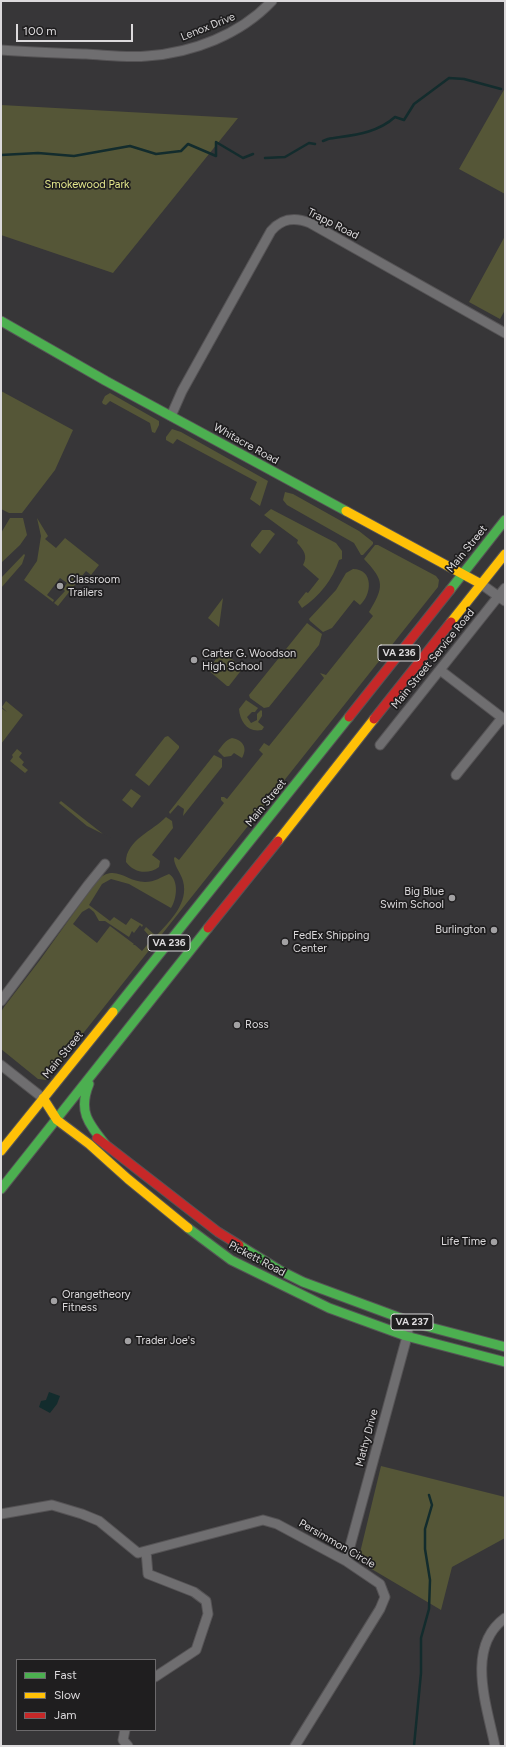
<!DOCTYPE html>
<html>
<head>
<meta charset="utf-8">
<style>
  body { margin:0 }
  #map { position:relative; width:506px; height:1747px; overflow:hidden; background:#373638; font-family:Figtree,sans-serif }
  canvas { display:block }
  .frame { position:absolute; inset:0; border:2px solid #dcdadc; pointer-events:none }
  .legend { position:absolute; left:16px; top:1659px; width:140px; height:72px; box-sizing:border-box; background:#1f1e1f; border:1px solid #6b696b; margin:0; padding:5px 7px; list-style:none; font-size:12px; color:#dcdadc }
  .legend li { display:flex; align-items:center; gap:8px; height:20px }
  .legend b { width:20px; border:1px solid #6b696b }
  .scale { position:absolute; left:16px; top:24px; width:117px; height:18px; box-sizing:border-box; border:2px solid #dcdadc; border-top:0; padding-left:5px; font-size:12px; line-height:14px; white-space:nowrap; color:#dcdadc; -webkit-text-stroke:3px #1f1e1f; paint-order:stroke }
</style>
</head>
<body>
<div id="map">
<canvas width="506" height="1747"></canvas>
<div class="frame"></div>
<ul class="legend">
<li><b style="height:5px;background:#4caf50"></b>Fast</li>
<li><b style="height:5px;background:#ffc107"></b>Slow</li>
<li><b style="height:5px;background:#c62828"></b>Jam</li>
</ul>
<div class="scale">100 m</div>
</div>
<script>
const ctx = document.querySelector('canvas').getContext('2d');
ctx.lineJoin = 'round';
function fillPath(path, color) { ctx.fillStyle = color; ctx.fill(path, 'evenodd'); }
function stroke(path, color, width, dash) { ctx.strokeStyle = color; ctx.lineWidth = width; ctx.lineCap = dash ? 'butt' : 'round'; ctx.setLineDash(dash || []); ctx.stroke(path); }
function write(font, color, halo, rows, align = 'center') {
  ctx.font = font + ' Figtree,sans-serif'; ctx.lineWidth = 3.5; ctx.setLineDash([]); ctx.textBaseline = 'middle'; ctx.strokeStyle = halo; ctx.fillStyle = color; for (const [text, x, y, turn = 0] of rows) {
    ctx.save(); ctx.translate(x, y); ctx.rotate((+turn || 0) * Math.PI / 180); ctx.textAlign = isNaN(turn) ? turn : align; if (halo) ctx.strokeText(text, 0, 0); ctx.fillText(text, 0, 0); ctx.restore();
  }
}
fillPath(new Path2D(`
  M505 88V194L459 169Z
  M1 105 238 118 113 273 1 235Z
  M505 236V310L500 319 469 302Z
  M1 391 73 430 55 470 22 513H9L1 509Z
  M110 393 159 421V425L155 433 152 432 150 423 110 401 106 405 103 404 102 402 105 396Z
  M172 429 181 432 268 481 260 506 250 499 257 482 177 439 173 444 166 440V437Z
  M285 492 293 494 359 531 373 542V544L363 555H361L354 543 287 505 283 500Z
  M271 509 336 543 342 551V559L339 560C333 579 319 597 302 608L298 602 306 592 308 593 319 579 303 565C308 556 304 550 297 543L298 540 264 515Z
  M10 518H23L27 535 20 545 1 563V533Z
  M37 518 48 536 45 539 56 548 65 538 99 565 91 575 86 571 58 606 54 603 65 591 63 589 67 583 60 578 47 595 54 600 53 602 24 580 37 561 41 536Z
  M262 530H270L275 534 260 554 251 546V544Z
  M375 545H378L436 576 439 580 438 587 46 1080 38 1079 1 1049V1012L4 1007 40 960 98 879C117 864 126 882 145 882 155 882 161 877 169 874 179 880 177 899 171 908L129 884 111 879 102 884 89 905 110 921 114 917 126 925 131 918 143 925 142 927 140 925 134 933 132 931 129 937 105 921H99L94 912 89 908 82 912 73 924 97 943 110 926 134 944 133 945H135L142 951 152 939 144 930 146 927 156 936C170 921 189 903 183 881 181 873 174 866 174 858L175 857 179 860 224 803 221 800V797H224L227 799 263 754 259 750 264 743 269 746 324 678 320 673 326 675 373 616 369 612C384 587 385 581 364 559Z
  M24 554 25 555 22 564 1 588V578Z
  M353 569C374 569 372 595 360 605L354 600 332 628 323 632 310 621 309 619 336 590 346 573Z
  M223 598 219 627 208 618Z
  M307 623 322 634 319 645 269 707 264 708 250 698 249 695Z
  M222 651 243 668 229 686H227L208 670Z
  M246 700 258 708 255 712H252L247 717 251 723 257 720V714L261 710 262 711V716L258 722 264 727 262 730C248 733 240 722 239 709Z
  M6 701 23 715 1 744V708L7 712 2 707Z
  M168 736 179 746V748L149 786 135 775 165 737Z
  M232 738C243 740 248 748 242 758L234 753 231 756 224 757 218 751C222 746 225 740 232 738Z
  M17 749 22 753 19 757 24 762 22 765 28 770 25 773 10 761 13 757 12 755Z
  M214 755 222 759V767L183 816 184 809 178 805 170 814 169 812Z
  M131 789 141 796 132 808 122 800Z
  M61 801 103 834 111 838 87 826 59 803Z
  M166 817 172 821 173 828 152 855 160 861 159 867C148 875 134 873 126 862 126 840 153 831 166 817Z
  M381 1466 505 1497V1538L452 1567 441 1610 358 1561Z`), '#555637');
fillPath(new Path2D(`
  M49 1392 60 1396 57 1404 50 1413 39 1407 41 1401 46 1400Z`), '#132c2d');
stroke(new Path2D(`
  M323 141 328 139C352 135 376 134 395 117L404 120 414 104 449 78 464 79 501 89
  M1 155 38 153 74 156 130 146 156 154 181 151 188 144 216 156V142L243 158 253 154
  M265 158 285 157 309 143 315 144
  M414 1746 421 1673V1638L429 1609 430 1580 425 1549V1529L432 1505 429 1495`), '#132c2d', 2.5);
const street = new Path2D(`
  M1 50C29 52 58 53 86 54 106 55 127 58 147 56 192 53 240 35 272 1
  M171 416 182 391 271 231C282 218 295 217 310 223L505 333
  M481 584 505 601
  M440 670 505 720
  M380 745 505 588
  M456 775 502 718
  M1 1001 88 885 105 864
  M1 1065 43 1098
  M1 1514 52 1505 82 1514 99 1521 138 1553 263 1520 277 1524 346 1561 380 1584 385 1597 380 1609 295 1746
  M146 1551 148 1574 194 1592 206 1601 208 1614 196 1650 155 1677
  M346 1561 408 1333
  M125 1730 123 1740 128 1746
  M495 1746C487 1706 465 1647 505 1618`);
const fast = new Path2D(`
  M1 321 106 381 346 511
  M450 590 505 520
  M113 1012 349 717
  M89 1084C78 1111 88 1123 105 1144
  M1 1189 208 928
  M188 1228 231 1260 329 1308 406 1336 505 1362
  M239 1245 281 1271 303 1282 414 1323 505 1347`);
const slow = new Path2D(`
  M346 511 481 584
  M451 622 505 554
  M278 841 374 719
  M43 1098 57 1120 89 1144 128 1179 188 1228
  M1 1151 113 1012`);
const jam = new Path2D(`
  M349 717 450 590
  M374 719 451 622
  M208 928 278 841
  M97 1138 218 1232 239 1245`);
stroke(street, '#555355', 11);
stroke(fast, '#555355', 11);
stroke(slow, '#555355', 11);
stroke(jam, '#555355', 11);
stroke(street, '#6f6e70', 9);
stroke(fast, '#4caf50', 9);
stroke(slow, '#ffc107', 9);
stroke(jam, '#c62828', 9);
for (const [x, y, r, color] of [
  [60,586,4,"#a2a1a3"],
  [194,660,4,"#a2a1a3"],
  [452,898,4,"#a2a1a3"],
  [494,930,4,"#a2a1a3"],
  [285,942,4,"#a2a1a3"],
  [237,1025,4,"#a2a1a3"],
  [494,1242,4,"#a2a1a3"],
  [54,1301,4,"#a2a1a3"],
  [128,1341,4,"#a2a1a3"]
]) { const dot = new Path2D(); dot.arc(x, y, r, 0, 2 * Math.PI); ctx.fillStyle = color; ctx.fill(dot); stroke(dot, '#1f1e1f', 1.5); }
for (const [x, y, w] of [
  [399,653,42],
  [169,943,42],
  [412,1322,42]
]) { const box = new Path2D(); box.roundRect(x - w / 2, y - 8, w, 16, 3); ctx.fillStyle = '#1f1e1f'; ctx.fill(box); stroke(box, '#dcdadc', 1); }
write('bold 10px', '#dcdadc', null, [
  ["VA 236",399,653],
  ["VA 236",169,943],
  ["VA 237",412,1322]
]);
write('11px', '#dcdadc', '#1f1e1f', [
  ["Lenox Drive",208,27,-22],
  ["Trapp Road",333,224,27],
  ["Whitacre Road",246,444,29],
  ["Main Street",467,549,-51],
  ["Main Street Service Road",433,659,-51],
  ["Main Street",266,803,-51],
  ["Main Street",63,1055,-51],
  ["Pickett Road",257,1259,28],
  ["Mathy Drive",367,1438,-75],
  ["Persimmon Circle",337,1544,30]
]);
write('11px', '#e2e58b', '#1f1e1f', [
  ["Smokewood Park",87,185]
]);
write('11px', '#dcdadc', '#1f1e1f', [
  ["Classroom",68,580],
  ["Trailers",68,593],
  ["Carter G. Woodson",202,654],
  ["High School",202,667],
  ["Big Blue",444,892,"right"],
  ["Swim School",444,905,"right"],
  ["Burlington",486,930,"right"],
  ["FedEx Shipping",293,936],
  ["Center",293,949],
  ["Ross",245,1025],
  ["Life Time",486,1242,"right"],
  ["Orangetheory",62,1295],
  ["Fitness",62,1308],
  ["Trader Joe's",136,1341]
], 'left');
</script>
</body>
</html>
